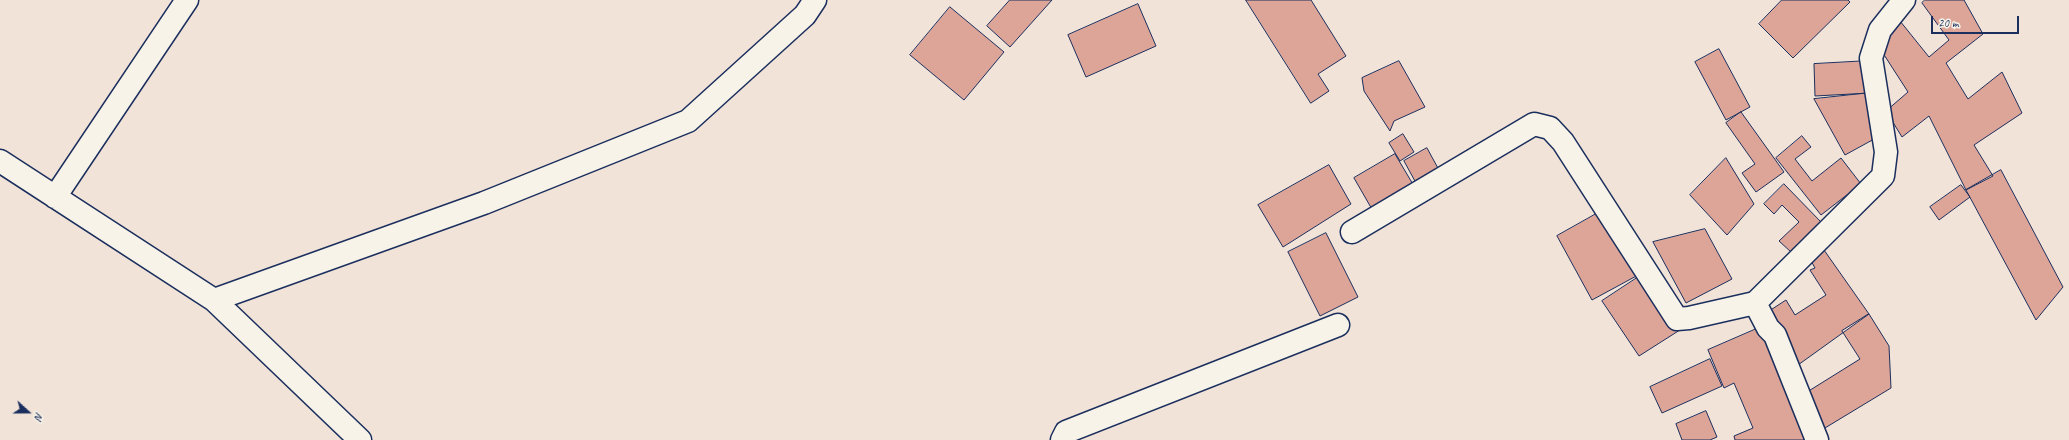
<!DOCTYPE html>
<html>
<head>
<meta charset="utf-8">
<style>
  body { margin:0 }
  #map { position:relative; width:2069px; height:440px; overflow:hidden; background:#f2e3d8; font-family:Caveat,sans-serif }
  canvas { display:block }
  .north { position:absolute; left:8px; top:392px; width:40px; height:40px; -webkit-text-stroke:3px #f7f3e8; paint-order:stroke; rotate:111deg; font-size:11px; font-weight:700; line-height:16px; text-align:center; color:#1b2f5e }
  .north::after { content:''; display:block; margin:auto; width:14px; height:18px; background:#1b2f5e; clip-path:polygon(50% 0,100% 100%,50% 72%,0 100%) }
  .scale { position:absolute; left:1931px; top:16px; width:88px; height:18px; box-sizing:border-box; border:2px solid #1b2f5e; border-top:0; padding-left:5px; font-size:12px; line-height:14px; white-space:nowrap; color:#1b2f5e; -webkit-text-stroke:3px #f7f3e8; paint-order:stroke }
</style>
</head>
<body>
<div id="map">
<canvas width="2069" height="440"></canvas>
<div class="north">N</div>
<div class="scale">20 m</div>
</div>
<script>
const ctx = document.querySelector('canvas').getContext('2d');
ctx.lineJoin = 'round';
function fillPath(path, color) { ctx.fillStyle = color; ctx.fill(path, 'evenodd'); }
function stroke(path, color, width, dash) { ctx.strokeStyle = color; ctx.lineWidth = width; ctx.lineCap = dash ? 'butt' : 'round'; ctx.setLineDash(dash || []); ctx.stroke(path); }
const building = new Path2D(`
  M1010 0H1052L1010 47 987 26Z
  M1246 0H1311L1346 56 1318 74 1329 91 1311 103Z
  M1782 0H1848L1850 2 1793 58 1759 24Z
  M1925 0H1964L1983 34 1946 63 1968 99 2002 72 2022 113 1974 145 1993 176 1966 190 1929 116 1902 137 1886 111 1908 92 1879 47 1900 21 1929 57 1949 40 1922 3Z
  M1138 4 1156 46 1086 77 1068 35Z
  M950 7 1004 52 964 100 910 55Z
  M1719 49 1750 107 1726 120 1695 62Z
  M1399 61 1425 107 1394 121 1390 131 1364 91 1362 78Z
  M1868 61 1870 93 1815 96 1814 64Z
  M1870 93 1876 138 1845 155 1814 99Z
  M1741 112 1784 172 1756 192 1742 173 1755 164 1726 123Z
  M1403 134 1414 152 1400 161 1389 143Z
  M1802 136 1811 147 1795 159 1812 181 1841 158 1861 184 1821 215 1776 158Z
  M1427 148 1439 170 1416 183 1404 161Z
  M1395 154 1414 186 1373 211 1354 178Z
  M1726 158 1754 204 1727 235 1690 195Z
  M1329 165 1351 204 1283 247 1258 205Z
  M2001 170 2063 287 2036 320 1966 190Z
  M1784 184 1821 222 1791 252 1779 241 1799 222 1782 205 1774 214 1764 204Z
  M1961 185 1970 197 1939 220 1930 207Z
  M1605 209 1640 274 1592 300 1557 236Z
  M1705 229 1732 279 1686 303 1653 242Z
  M1326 233 1358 297 1320 316 1288 252Z
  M1824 250 1869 314 1798 365 1766 313 1786 300 1795 315 1826 295 1810 270 1815 268 1810 259Z
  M1646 272 1683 328 1639 356 1602 301Z
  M1869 314 1889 346 1891 388 1820 431 1799 397 1860 359 1842 331Z
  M1761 327 1804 430V440H1735L1734 436 1753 428 1734 383 1724 388 1708 350Z
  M1710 359 1722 386 1662 413 1650 387Z
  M1706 411 1717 437 1710 440H1682L1676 424Z`);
fillPath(building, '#dda498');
stroke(building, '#1b2f5e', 1);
const minor = new Path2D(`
  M0 161 214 300 360 440
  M55 197 187 0
  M1352 232 1534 124 1550 128 1563 142 1677 319 1689 318 1755 303
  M214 300 484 203 688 121 805 15 815 0
  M1062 440 1066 432 1338 325
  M1817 440 1775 335 1768 328 1755 303 1883 176 1886 152 1871 58 1880 30 1904 0`);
stroke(minor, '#1b2f5e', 25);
stroke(minor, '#f7f3e8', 22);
</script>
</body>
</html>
